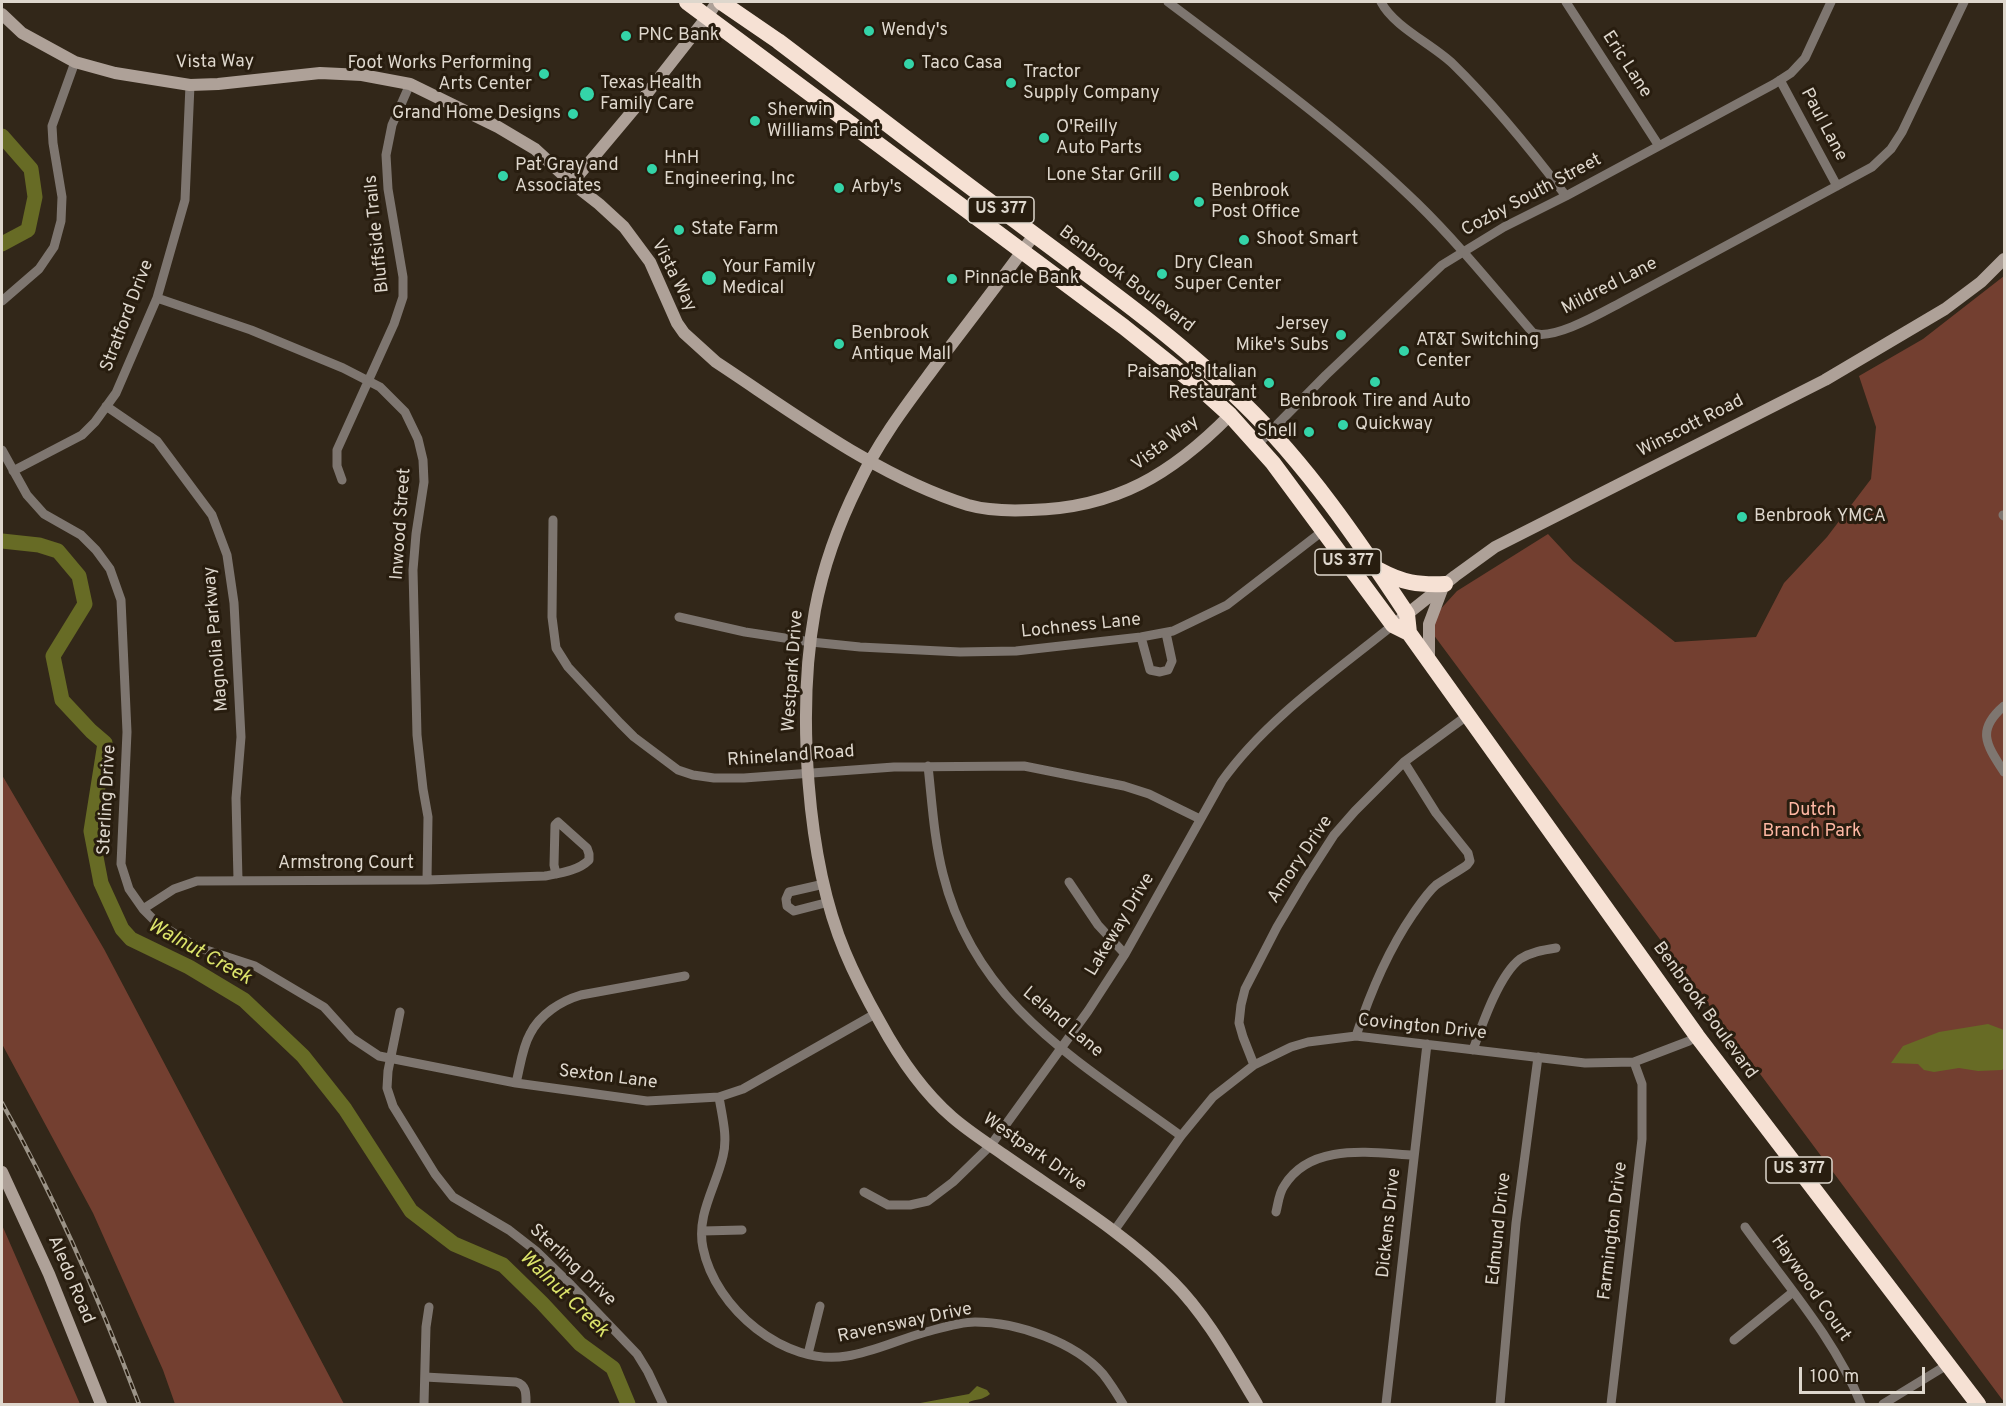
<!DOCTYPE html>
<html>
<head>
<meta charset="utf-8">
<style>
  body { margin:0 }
  #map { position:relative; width:2006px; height:1406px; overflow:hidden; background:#322719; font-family:Overpass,sans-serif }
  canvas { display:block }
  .frame { position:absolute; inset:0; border:3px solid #ded7cd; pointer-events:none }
  .scale { position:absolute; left:1799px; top:1367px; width:126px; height:27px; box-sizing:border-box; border:3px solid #ded7cd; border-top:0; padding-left:8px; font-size:18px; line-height:21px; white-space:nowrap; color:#ded7cd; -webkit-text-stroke:4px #281d0f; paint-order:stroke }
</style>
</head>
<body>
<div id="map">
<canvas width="2006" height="1406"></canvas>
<div class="frame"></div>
<div class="scale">100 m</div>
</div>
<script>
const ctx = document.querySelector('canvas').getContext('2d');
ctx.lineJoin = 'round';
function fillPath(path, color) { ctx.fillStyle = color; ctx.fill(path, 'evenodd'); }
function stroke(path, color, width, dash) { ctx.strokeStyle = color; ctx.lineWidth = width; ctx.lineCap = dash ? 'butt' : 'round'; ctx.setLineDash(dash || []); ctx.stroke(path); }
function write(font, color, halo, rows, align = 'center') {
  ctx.font = font + ' Overpass,sans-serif'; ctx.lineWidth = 6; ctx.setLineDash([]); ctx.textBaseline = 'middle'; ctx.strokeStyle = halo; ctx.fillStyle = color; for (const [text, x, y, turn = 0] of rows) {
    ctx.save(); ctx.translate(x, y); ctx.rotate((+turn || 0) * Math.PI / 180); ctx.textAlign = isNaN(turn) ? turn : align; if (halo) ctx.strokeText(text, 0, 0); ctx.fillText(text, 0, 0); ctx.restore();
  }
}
fillPath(new Path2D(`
  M2004 276V1402L1430 630 1436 614 1457 591 1548 534 1573 561 1675 642 1756 637 1784 583 1827 537 1871 479 1876 427 1859 376 1923 339Z
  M2 775 104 949 344 1404H175L163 1370 93 1213 2 1044Z
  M2 1225 80 1404H2Z`), '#733f30');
fillPath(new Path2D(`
  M1988 1024 2004 1030V1068L2002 1070 1978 1071 1959 1068 1934 1072 1924 1070 1918 1064 1891 1063 1903 1046 1939 1032Z
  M977 1386 987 1390 990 1394C983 1400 976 1399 969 1402V1404H915L969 1394Z`), '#676b25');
stroke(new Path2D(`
  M2 136 31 169 35 197 28 230 2 244
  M2 541 39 545 58 551 79 576 85 604 53 656 62 700 91 731 105 743 91 831 101 883 122 929 131 939 189 967 244 1000 303 1056 345 1109 411 1211 454 1244 503 1265 542 1303 580 1344 613 1368 628 1404`), '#676b25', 15);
stroke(new Path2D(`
  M1168 2C1253 66 1341 129 1417 203 1459 244 1495 289 1533 333 1553 341 1601 313 1620 303L1872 167 1891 149 1902 132 1964 2
  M1381 2C1394 27 1432 44 1453 64 1495 105 1531 150 1566 196
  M1566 2 1659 146
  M1780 80 1837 186
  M157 298 251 330 343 368 380 387 405 412 418 439 423 460 424 482 416 534 413 570 417 735 423 789 428 817 427 880
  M2 301 39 269 54 247 61 221 62 197 53 143 52 126 75 62
  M106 406 157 441 212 515 227 555 234 603 241 737 236 798 238 880
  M1257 445 1326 375 1442 265 1504 227 1566 196 1774 84 1791 73 1805 58 1831 2
  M2 450 27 495 44 514 81 535 96 550 110 569 121 600 127 732 121 864 129 889 143 909 156 922 197 947 255 966 324 1007 352 1038 379 1056 516 1083 647 1101 719 1097 743 1089 875 1014
  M13 471 82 435 95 422 116 393 157 298 185 200 190 85
  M342 480 337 466V450L394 324 403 297V277L388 189 386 155 392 125 410 84
  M2003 515 2004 516
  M553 520 552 617 556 648 568 667 620 723 634 737 678 770 693 775 714 778H744L894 767 1024 766 1124 786 1149 794 1200 819
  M679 617 745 632 811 642 860 647 960 652 1016 651 1141 637 1173 631 1227 605 1324 530
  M1141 637 1150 670 1160 672 1168 670 1172 661 1166 633
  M2004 706C1976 730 1986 744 2004 772
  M928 766C932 802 934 839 943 874 975 1005 1080 1062 1181 1136
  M1069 882 1098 925 1125 954
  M824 884 789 892 786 899 787 906 794 911 829 902
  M143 909 174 889 197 881 427 880 545 876C560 873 578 871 589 860V854L587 848 558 822 555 825 554 865 556 874
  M400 1012 388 1071 387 1088 393 1106 435 1174 453 1197 509 1230 536 1251 571 1285 637 1354 648 1372 663 1404
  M1356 1036C1370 993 1387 952 1413 914 1420 904 1427 893 1436 885 1446 878 1457 872 1467 865L1470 861 1468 853 1436 813 1404 762
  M1473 1050C1482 1025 1499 975 1520 959 1531 952 1543 950 1556 948
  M1254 1065 1243 1037 1239 1023 1241 1005 1245 989 1277 927 1305 880 1334 835 1355 811 1404 762 1468 715
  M516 1083C520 1068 522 1048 530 1034 540 1014 561 1001 581 995L685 976
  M719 1097C722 1116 728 1137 723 1156 716 1187 696 1215 703 1248 715 1308 785 1367 847 1356 874 1352 900 1339 926 1332 941 1328 960 1322 975 1322 1017 1322 1075 1342 1103 1374 1110 1383 1117 1394 1123 1404
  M864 1192 888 1205H910L928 1201 953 1182 991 1145 1088 1011 1125 954 1222 781C1266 719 1335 672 1393 625
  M1276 1212C1278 1204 1279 1193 1284 1186 1311 1142 1371 1153 1414 1155
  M1745 1227C1786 1284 1835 1339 1861 1404
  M703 1231 742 1230
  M1114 1231 1181 1136 1213 1097 1254 1065 1291 1047 1308 1042 1356 1036 1585 1063 1634 1062 1689 1041 1697 1036
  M1734 1340 1793 1292
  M808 1354 820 1306
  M425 1377 516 1382C527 1385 526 1395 526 1404
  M424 1404 426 1327 429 1307
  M1386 1404 1427 1044
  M1500 1404 1516 1223 1538 1057
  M1611 1404 1642 1139V1084L1634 1062
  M1883 1404 1947 1365`), '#7e7670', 9);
stroke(new Path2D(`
  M2 14 22 33 75 62 115 73 190 85 218 84 320 73 362 75 410 84 498 127 535 149 572 183 599 204 624 227 650 262 677 323 684 333 716 362C795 414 878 477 968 505 989 511 1010 511 1031 510 1116 508 1172 474 1230 415
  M572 183 645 96 707 17 717 2
  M1034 235C1002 279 969 322 936 365 908 403 879 440 859 483 839 523 823 567 815 610 797 710 806 859 845 952 855 976 867 999 880 1022 899 1057 922 1091 952 1117 968 1131 987 1143 1004 1155 1061 1195 1124 1232 1173 1282 1208 1317 1232 1363 1257 1404
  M1401 619 1455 576 1495 547 1825 380 1945 309 1981 282 2004 259
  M1429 661V624L1443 587
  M2 1172 49 1274 101 1404`), '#aea198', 12);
stroke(new Path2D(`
  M687 2 1124 327 1199 387 1230 415 1273 463 1393 625 1409 633 1697 1036 1978 1404
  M721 2 778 41C860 103 941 166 1024 227 1099 283 1176 337 1243 403 1307 465 1358 540 1407 614L1409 633
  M1379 570C1403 583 1418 585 1445 584`), '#f6e1d4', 16);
const rail = new Path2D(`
  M2 1103C56 1199 100 1301 139 1404`);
stroke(rail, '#9b9387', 4.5);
stroke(rail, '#281d0f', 2, [7]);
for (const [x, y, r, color] of [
  [869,31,6,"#34d4a8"],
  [626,36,6,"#34d4a8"],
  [909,64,6,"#34d4a8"],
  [544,74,6,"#34d4a8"],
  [1011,83,6,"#34d4a8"],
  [587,94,8,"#34d4a8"],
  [573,114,6,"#34d4a8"],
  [755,121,6,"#34d4a8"],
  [1044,138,6,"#34d4a8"],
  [652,169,6,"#34d4a8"],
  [503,176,6,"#34d4a8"],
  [1174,176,6,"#34d4a8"],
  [839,188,6,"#34d4a8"],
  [1199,202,6,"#34d4a8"],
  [679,230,6,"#34d4a8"],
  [1244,240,6,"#34d4a8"],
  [1162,274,6,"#34d4a8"],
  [709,278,8,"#34d4a8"],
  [952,279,6,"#34d4a8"],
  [1341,335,6,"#34d4a8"],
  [839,344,6,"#34d4a8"],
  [1404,351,6,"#34d4a8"],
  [1375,382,6,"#34d4a8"],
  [1269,383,6,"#34d4a8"],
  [1343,425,6,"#34d4a8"],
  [1309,432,6,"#34d4a8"],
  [1742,517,6,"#34d4a8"]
]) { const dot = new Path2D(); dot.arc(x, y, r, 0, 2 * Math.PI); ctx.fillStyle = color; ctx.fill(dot); stroke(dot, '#281d0f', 2); }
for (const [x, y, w] of [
  [1001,210,66],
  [1348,562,66],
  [1799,1170,66]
]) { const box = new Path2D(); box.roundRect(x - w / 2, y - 13, w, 26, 4.5); ctx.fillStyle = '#281d0f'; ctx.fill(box); stroke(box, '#ded7cd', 1.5); }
write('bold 16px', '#ded7cd', null, [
  ["US 377",1001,210],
  ["US 377",1348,562],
  ["US 377",1799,1170]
]);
write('18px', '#ded7cd', '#281d0f', [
  ["Wendy's",881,31],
  ["PNC Bank",638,36],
  ["Foot Works Performing",532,64,"right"],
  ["Arts Center",532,85,"right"],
  ["Taco Casa",921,64],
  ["Tractor",1023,73],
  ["Supply Company",1023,94],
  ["Texas Health",600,84],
  ["Family Care",600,105],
  ["Sherwin",767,111],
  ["Williams Paint",767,132],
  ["Grand Home Designs",561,114,"right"],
  ["O'Reilly",1056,128],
  ["Auto Parts",1056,149],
  ["HnH",664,159],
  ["Engineering, Inc",664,180],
  ["Pat Gray and",515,166],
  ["Associates",515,187],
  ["Lone Star Grill",1162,176,"right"],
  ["Arby's",851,188],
  ["Benbrook",1211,192],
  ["Post Office",1211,213],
  ["State Farm",691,230],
  ["Shoot Smart",1256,240],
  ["Dry Clean",1174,264],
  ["Super Center",1174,285],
  ["Your Family",722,268],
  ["Medical",722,289],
  ["Pinnacle Bank",964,279],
  ["Jersey",1329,325,"right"],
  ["Mike's Subs",1329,346,"right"],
  ["Benbrook",851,334],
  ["Antique Mall",851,355],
  ["AT&T Switching",1416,341],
  ["Center",1416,362],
  ["Paisano's Italian",1257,373,"right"],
  ["Restaurant",1257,394,"right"],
  ["Benbrook Tire and Auto",1375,402,"center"],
  ["Quickway",1355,425],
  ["Shell",1297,432,"right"],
  ["Benbrook YMCA",1754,517]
], 'left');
write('18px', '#ded7cd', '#281d0f', [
  ["Vista Way",215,63,-1],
  ["Eric Lane",1626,65,57],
  ["Paul Lane",1823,125,62],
  ["Cozby South Street",1532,196,-28],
  ["Bluffside Trails",378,234,-96],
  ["Vista Way",673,276,63],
  ["Benbrook Boulevard",1126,280,37],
  ["Mildred Lane",1610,287,-27],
  ["Stratford Drive",128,316,-69],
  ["Winscott Road",1691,427,-27],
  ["Vista Way",1166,444,-37],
  ["Inwood Street",402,524,-86],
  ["Lochness Lane",1081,627,-6],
  ["Magnolia Parkway",217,639,-95],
  ["Westpark Drive",794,671,-86],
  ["Rhineland Road",791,757,-4],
  ["Sterling Drive",108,800,-87],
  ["Amory Drive",1301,860,-56],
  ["Armstrong Court",346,864],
  ["Lakeway Drive",1121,925,-59],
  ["Benbrook Boulevard",1704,1011,54],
  ["Leland Lane",1062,1023,40],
  ["Covington Drive",1422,1028,6],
  ["Sexton Lane",608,1078,7],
  ["Westpark Drive",1034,1153,35],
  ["Dickens Drive",1390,1223,-84],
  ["Edmund Drive",1500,1229,-84],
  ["Farmington Drive",1614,1231,-83],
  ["Sterling Drive",572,1266,43],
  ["Aledo Road",70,1280,67],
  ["Haywood Court",1810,1289,55],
  ["Ravensway Drive",905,1324,-12]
]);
write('18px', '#feb7a3', '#281d0f', [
  ["Dutch",1812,811],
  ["Branch Park",1812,832]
]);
write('italic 20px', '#dce46a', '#281d0f', [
  ["Walnut Creek",199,953,29],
  ["Walnut Creek",563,1295,44]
]);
</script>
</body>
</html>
